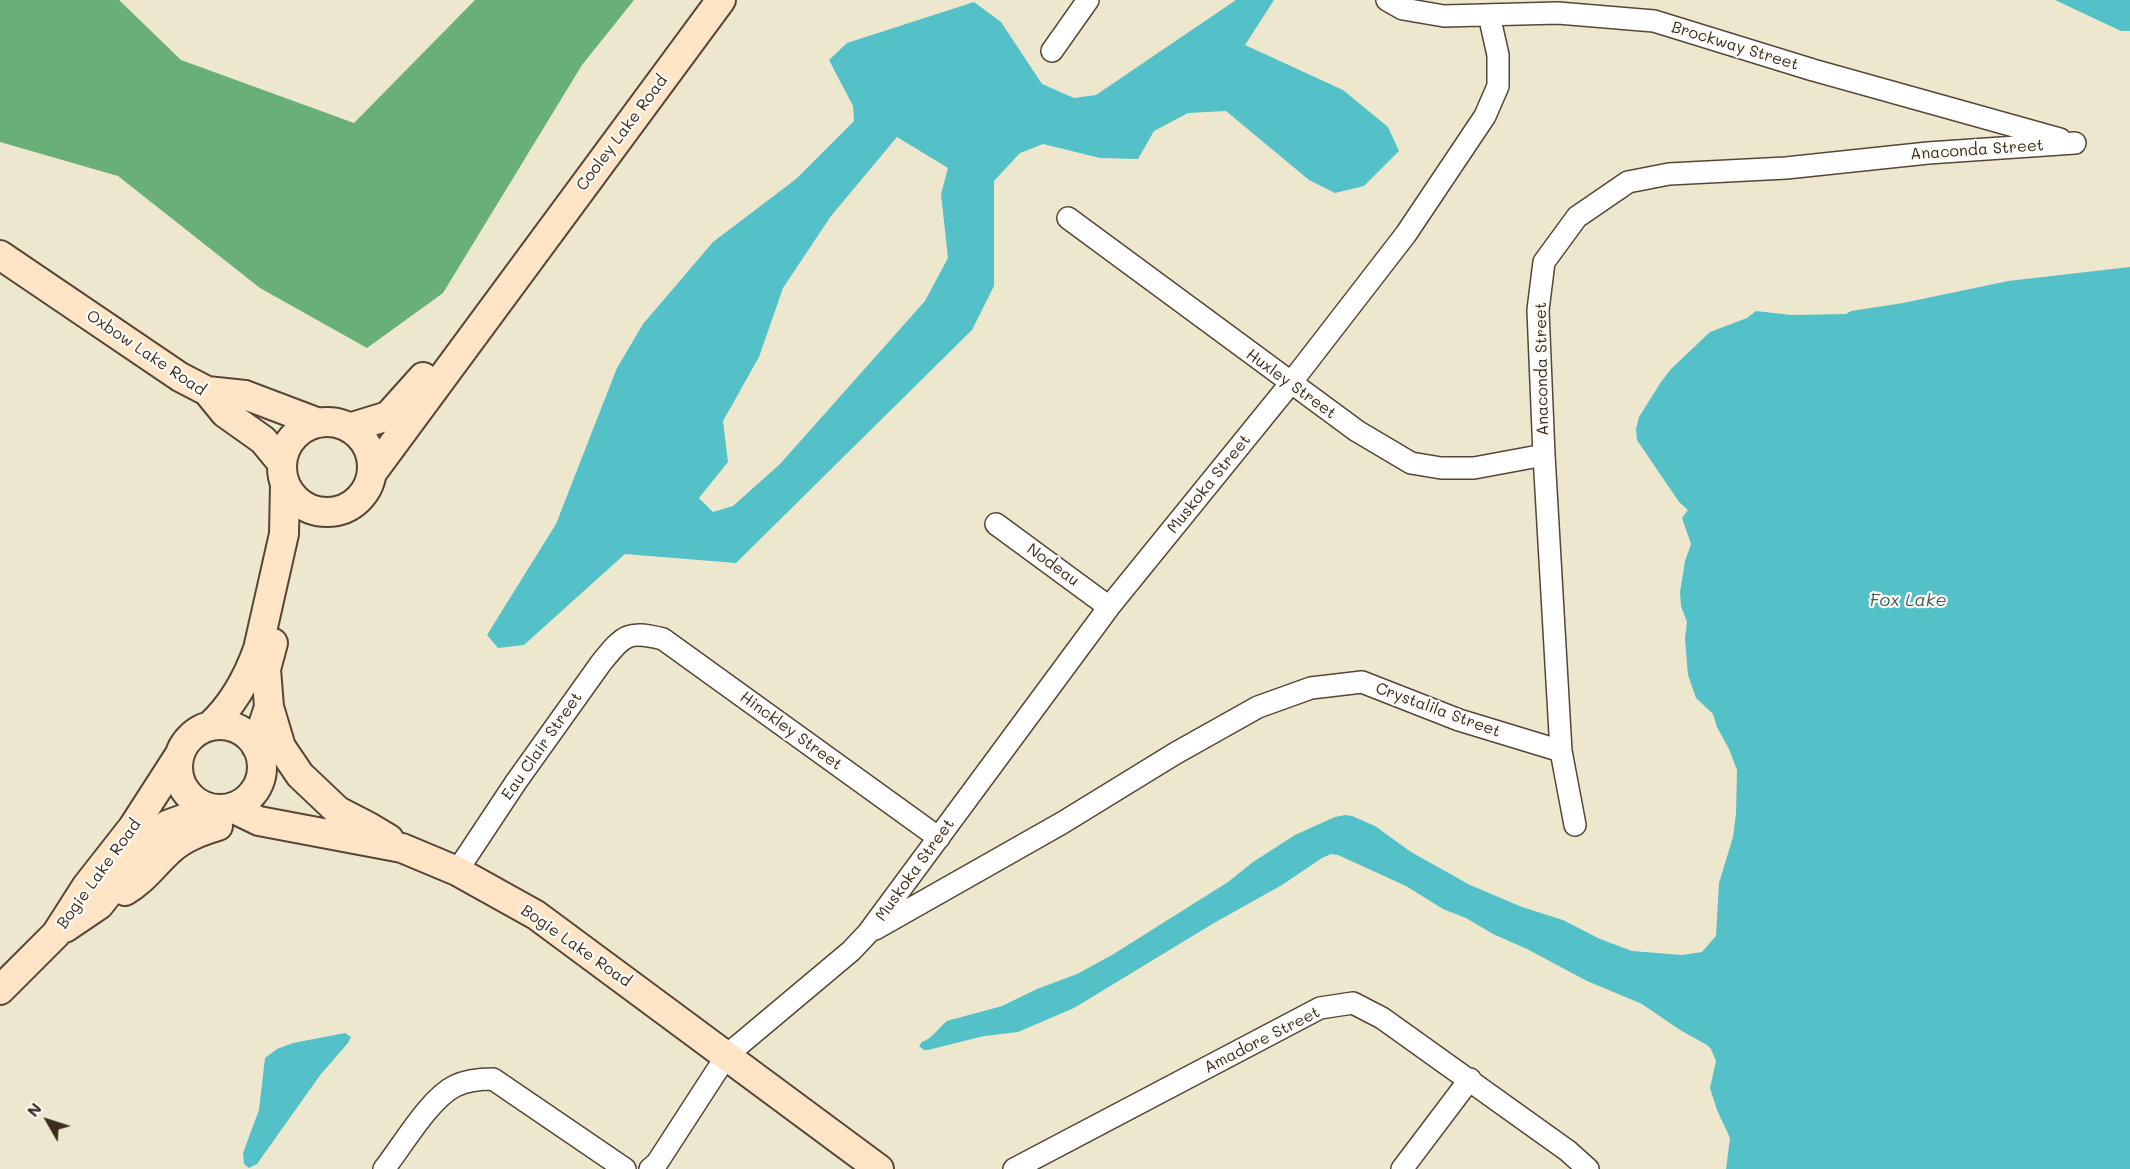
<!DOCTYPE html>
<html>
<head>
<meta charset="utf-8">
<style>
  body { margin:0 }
  #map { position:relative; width:2130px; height:1169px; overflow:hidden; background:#ede8cd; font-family:Mali,sans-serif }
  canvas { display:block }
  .north { position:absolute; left:18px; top:1091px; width:60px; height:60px; -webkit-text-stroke:4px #fdfcf7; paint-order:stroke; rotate:309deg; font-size:16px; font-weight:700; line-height:24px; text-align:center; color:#3b2a1e }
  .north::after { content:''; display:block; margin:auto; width:21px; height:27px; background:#3b2a1e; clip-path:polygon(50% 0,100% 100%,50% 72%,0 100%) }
</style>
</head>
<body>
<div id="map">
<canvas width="2130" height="1169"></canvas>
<div class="north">N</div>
</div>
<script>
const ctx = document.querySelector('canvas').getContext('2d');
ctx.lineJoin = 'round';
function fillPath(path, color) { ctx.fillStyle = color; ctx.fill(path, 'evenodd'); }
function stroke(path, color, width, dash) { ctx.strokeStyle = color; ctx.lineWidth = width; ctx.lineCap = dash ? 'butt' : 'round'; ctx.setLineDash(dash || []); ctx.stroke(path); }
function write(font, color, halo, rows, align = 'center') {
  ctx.font = font + ' Mali,sans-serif'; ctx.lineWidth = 4.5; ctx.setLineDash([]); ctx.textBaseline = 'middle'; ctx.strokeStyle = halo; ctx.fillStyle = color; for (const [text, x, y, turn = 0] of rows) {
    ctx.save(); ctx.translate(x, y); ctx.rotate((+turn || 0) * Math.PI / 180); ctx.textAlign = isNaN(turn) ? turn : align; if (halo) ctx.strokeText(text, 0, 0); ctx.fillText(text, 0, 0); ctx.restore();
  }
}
fillPath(new Path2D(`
  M0 0H119L181 60 354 123 475 0H634L582 65 443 293 367 348 260 288 118 176 0 142Z`), '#68b077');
fillPath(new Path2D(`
  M1236 0H1274L1245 45 1343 90 1388 127 1399 151 1364 186 1335 193 1309 180 1226 111 1188 113 1154 131 1138 159 1100 158 1043 144 1020 153 994 181V286L972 330 736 563 625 554 524 645 498 648 487 635 556 524 617 368 643 324 713 242 796 179 854 121 853 106 829 60 847 43 974 2 1001 22 1042 84 1074 98 1096 95ZM897 137 948 168 941 194 948 258 925 301 780 464 733 506 713 512 699 498 728 462 723 421 759 357 783 288 831 216Z
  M2055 0H2130V31H2121Z
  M2130 267V1169H1726L1730 1138 1717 1110 1710 1088 1716 1061 1711 1049 1707 1045 1680 1030 1642 1004 1587 981 1527 949 1493 934 1466 918 1443 909 1406 886 1338 855 1331 854 1322 858 1282 885 1214 923 1074 1008 1018 1032 984 1036 928 1050H924L919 1046 922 1042C933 1038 938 1028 947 1021L1002 1006 1037 989 1077 974 1112 955 1228 882 1253 862 1295 835 1335 817 1345 815 1352 816 1375 826 1411 852 1470 885 1522 907 1563 920 1600 939 1632 951 1682 955 1702 952 1716 936 1719 883 1733 837 1736 814 1737 770 1729 749 1717 727 1713 714 1696 698 1688 675 1685 639 1687 622 1681 606 1680 592 1685 561 1691 544 1682 518 1688 510 1679 502 1637 440 1636 429 1639 417 1661 382 1671 369 1710 332 1747 318 1756 311 1791 315 1846 314 1851 311 1903 303 2008 281Z
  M345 1033 351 1037 348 1043 321 1074 257 1164 249 1168 244 1164 243 1153 259 1110 265 1058 277 1049 293 1043Z`), '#53c1c7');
const street = new Path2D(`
  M1387 0 1403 9 1444 16 1558 13 1654 21 1813 70 2060 139
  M1052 51 1088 0
  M1068 218 1357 431 1411 463 1441 468H1474L1544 455
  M996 524 1109 607
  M1575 825 1561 751 1544 455 1538 310 1544 262 1577 217 1628 182 1669 174 1786 168 1928 153 2075 143
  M457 871 516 782 601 663C624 635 627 630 663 639L939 838
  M875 929 1062 823 1176 753 1258 707 1311 688 1362 682 1459 720 1561 751
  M384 1169C403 1145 429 1099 455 1086 467 1080 480 1079 493 1079L625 1169
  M650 1169 657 1163 727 1055 851 951 868 933 1109 607 1290 384 1406 234 1485 116 1498 86V55L1489 15
  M1014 1169 1320 1008 1353 1003 1382 1018 1568 1151 1588 1169
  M1402 1169 1470 1079`);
const secondary = new Path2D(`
  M0 255 180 377 207 391 225 413 263 440 282 463
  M207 391 245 395 319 423
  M282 467a45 45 0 1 1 90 0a45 45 0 1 1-90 0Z
  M349 428 388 416 423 377
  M372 473 721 0
  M269 707 281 747 300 775 338 811 369 827 389 839
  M178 767a42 42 0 1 1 84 0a42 42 0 1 1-84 0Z
  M210 726C232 706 248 677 258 649L284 534 285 484
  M256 746 269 707 266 669 273 643
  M232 808 259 821 402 848 457 871 536 915 879 1169
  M125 891C144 880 155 863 171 849 184 837 202 831 218 826
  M65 928 99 905 153 836 167 825 197 814 221 810
  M0 990 56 934 86 887 133 827 180 754`);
stroke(street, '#564638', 24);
stroke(secondary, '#564638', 32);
stroke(street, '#fff', 21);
stroke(secondary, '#ffe4c6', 28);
write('16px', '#3b2a1e', '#fdfcf7', [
  ["Brockway Street",1735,46,17],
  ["Cooley Lake Road",622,133,-53],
  ["Anaconda Street",1977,150,-4],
  ["Oxbow Lake Road",146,353,34],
  ["Anaconda Street",1542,369,-91],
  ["Huxley Street",1291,384,36],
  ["Muskoka Street",1209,484,-51],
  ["Nodeau",1053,565,36],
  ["Crystalila Street",1438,710,20],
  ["Hinckley Street",791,731,36],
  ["Eau Clair Street",542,746,-55],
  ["Muskoka Street",915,870,-54],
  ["Bogie Lake Road",99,874,-54],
  ["Bogie Lake Road",576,946,35],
  ["Amadore Street",1262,1040,-27]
]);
write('italic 18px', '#435f59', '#fdfcf7', [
  ["Fox Lake",1908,600]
]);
</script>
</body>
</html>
